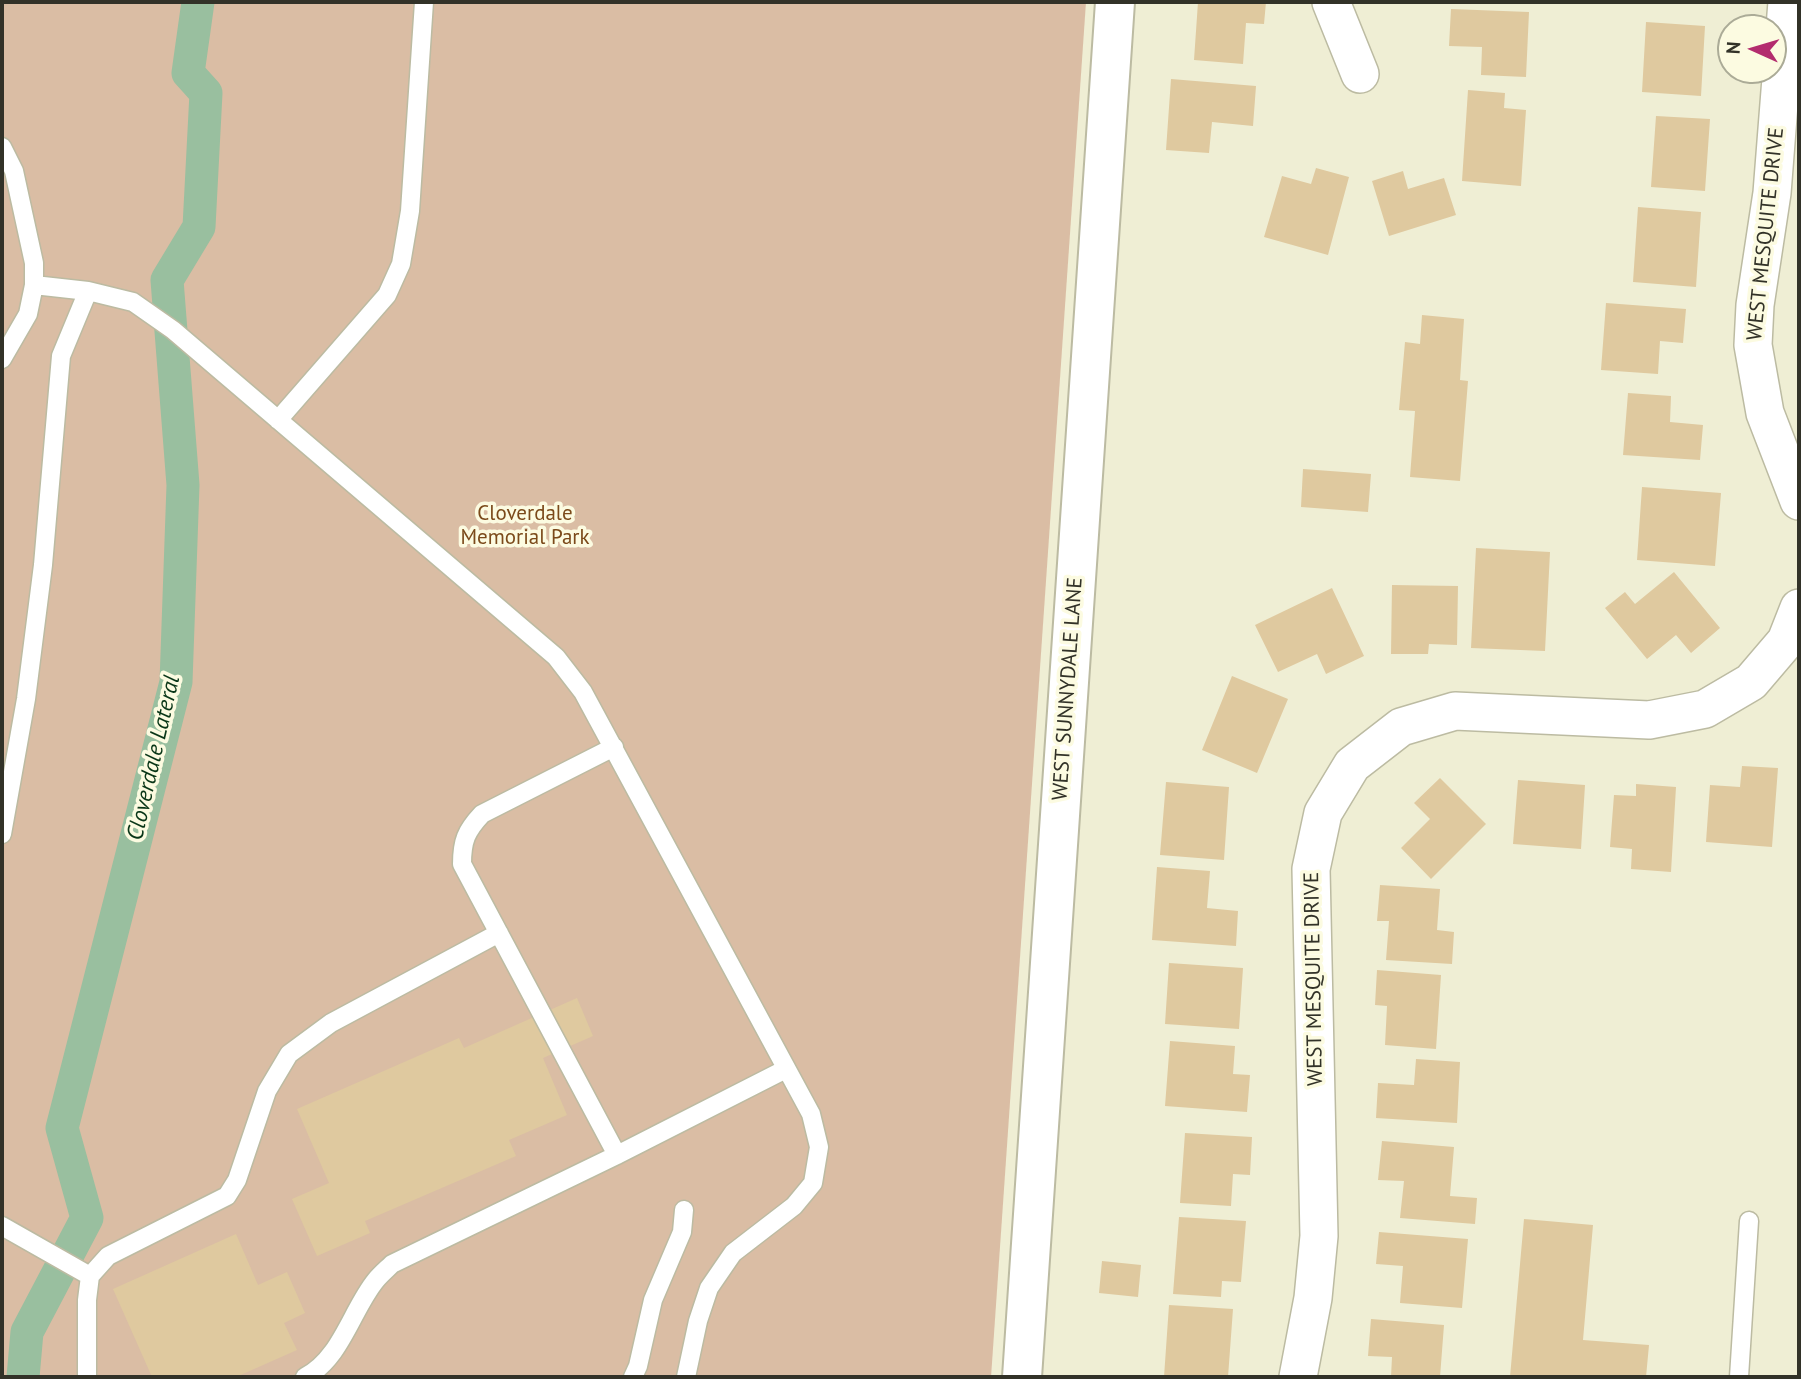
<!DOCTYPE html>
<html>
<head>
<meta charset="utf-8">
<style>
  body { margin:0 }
  #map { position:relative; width:1801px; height:1379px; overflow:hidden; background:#efeed4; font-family:"PT Sans",sans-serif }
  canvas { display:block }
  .frame { position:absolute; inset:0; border:4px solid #323228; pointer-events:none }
  .north { position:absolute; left:1717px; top:14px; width:70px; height:70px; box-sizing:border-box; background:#fcfbe1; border:2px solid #abab97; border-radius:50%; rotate:274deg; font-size:19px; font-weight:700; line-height:28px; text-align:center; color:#323228 }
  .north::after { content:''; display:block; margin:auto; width:24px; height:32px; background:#b32c6e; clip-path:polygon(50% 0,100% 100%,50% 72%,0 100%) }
</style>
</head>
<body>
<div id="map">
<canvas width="1801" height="1379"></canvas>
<div class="frame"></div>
<div class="north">N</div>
</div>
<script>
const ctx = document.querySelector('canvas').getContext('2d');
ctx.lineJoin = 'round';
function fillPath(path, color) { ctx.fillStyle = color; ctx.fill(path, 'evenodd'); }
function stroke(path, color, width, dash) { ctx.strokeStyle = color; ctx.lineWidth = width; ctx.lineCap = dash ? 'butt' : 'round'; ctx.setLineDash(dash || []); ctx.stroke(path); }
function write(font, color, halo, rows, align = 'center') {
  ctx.font = font + ' "PT Sans",sans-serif'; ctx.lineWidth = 7; ctx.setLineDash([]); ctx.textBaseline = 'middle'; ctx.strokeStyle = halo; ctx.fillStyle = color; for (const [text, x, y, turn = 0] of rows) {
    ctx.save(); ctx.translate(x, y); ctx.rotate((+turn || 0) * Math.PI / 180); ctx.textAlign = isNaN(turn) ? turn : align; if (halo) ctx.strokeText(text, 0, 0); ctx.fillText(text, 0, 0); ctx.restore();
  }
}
fillPath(new Path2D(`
  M2 2H1086L991 1377H2Z`), '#dabda4');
stroke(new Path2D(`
  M23 1377 27 1332 87 1218 62 1128 176 682 183 485 167 280 199 227 206 93 188 73 198 2`), '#99bf9f', 33);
fillPath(new Path2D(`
  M1198 2H1266L1264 24 1246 23 1243 64 1194 60Z
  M1451 9 1529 12 1526 77 1481 75 1482 47 1449 46Z
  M1646 22 1705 26 1701 96 1642 92Z
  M1171 79 1256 86 1253 126 1212 122 1209 153 1166 150Z
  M1468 90 1505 93 1504 108 1526 110 1521 186 1462 181Z
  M1656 116 1710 119 1705 191 1651 187Z
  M1316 168 1349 177 1328 255 1264 237 1282 176 1311 184Z
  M1403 171 1408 189 1444 178 1456 215 1389 236 1372 181Z
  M1638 207 1701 212 1696 287 1633 282Z
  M1606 303 1686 309 1683 343 1660 341 1658 374 1601 370Z
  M1422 315 1464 319 1460 380 1468 381 1460 481 1410 477 1415 411 1399 410 1405 342 1420 344Z
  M1628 393 1671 396 1670 422 1703 425 1700 460 1623 455Z
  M1303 469 1371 474 1368 512 1301 507Z
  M1642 487 1721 493 1715 566 1637 560Z
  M1476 548 1550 552 1545 651 1471 648Z
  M1674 572 1720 628 1691 653 1676 635 1647 659 1605 608 1625 592 1635 604Z
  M1392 585 1458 586 1457 645 1429 644 1428 654H1391Z
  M1332 588 1364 656 1326 674 1317 654 1278 672 1255 625Z
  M1232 676 1288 699 1257 773 1202 750Z
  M1742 766 1778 768 1772 847 1706 842 1710 785 1740 787Z
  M1440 778 1486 824 1431 879 1401 848 1430 819 1414 803Z
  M1518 780 1585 785 1581 849 1513 844Z
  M1166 782 1229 787 1224 860 1160 855Z
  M1636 784 1676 787 1671 872 1631 869 1632 849 1610 847 1614 795 1636 796Z
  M1157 867 1210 871 1207 908 1238 911 1236 946 1152 940Z
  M1380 885 1440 889 1437 930 1454 932 1452 964 1386 960 1389 921H1377Z
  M1169 963 1243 968 1239 1029 1165 1024Z
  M1377 970 1441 975 1436 1049 1385 1045 1387 1006 1375 1005Z
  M577 998 593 1036 543 1058 567 1115 509 1140 516 1156 365 1221 370 1233 317 1256 292 1199 329 1183 297 1109 459 1038 464 1048Z
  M1170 1041 1235 1046 1233 1074 1250 1075 1247 1112 1165 1106Z
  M1416 1059 1460 1062 1457 1123 1376 1118 1378 1083 1414 1085Z
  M1185 1133 1252 1137 1250 1175 1233 1174 1231 1206 1180 1203Z
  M1382 1141 1454 1147 1450 1196 1477 1198 1475 1224 1400 1218 1404 1181 1378 1180Z
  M1179 1217 1246 1221 1241 1282 1222 1281 1221 1297 1173 1294Z
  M1524 1219 1593 1225 1583 1340 1649 1345 1646 1377H1510Z
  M1379 1232 1468 1239 1462 1308 1400 1303 1403 1266 1376 1264Z
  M236 1234 258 1285 287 1272 305 1313 284 1323 297 1350 236 1377H152L113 1289Z
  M1102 1261 1141 1265 1138 1297 1099 1293Z
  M1169 1305 1233 1309 1228 1377H1164Z
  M1371 1319 1444 1325 1440 1377H1391L1392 1357 1368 1356Z`), '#dfc99f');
const lane = new Path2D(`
  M2 147 14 171 34 263V285L28 314 2 359
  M34 285 88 291 133 302 173 330 556 657 583 692 811 1114 819 1147 813 1183 794 1206 733 1253 709 1288 698 1321 686 1377
  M278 420 387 295 401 264 410 211 424 2
  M614 747 482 814C466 831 462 841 462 864L617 1155
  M2 834 26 699 43 565 61 356 88 291
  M2 1226 90 1276
  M87 1377V1300L90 1276 108 1256 227 1196 237 1180 267 1091 289 1054 331 1023 499 933
  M305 1377C341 1359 352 1309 376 1280 381 1274 387 1269 392 1264L617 1155 786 1069
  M633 1377 638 1366 653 1300 682 1232 684 1210
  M1739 1377 1749 1221`);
const street = new Path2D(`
  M1331 2 1360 74
  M1787 2 1772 193 1755 305 1753 345 1765 413 1799 501
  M1298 1377 1313 1298 1319 1236 1311 869 1323 813 1352 765 1401 727 1455 711 1649 720 1705 709 1751 682 1786 641 1799 608`);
const secondary = new Path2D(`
  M1022 1377 1115 2`);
stroke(lane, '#bcbba2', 21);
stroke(street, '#bcbba2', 40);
stroke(secondary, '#bcbba2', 42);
stroke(lane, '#fff', 18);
stroke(street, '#fff', 37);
stroke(secondary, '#fff', 38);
write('21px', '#323228', '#fcfbe1', [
  ["WEST MESQUITE DRIVE",1766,234,-84],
  ["WEST SUNNYDALE LANE",1068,689,-86],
  ["WEST MESQUITE DRIVE",1314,979,-91]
]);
write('21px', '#7b4a1a', '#fcfbe1', [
  ["Cloverdale",525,514],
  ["Memorial Park",525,538]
]);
write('italic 23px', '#093617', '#fcfbe1', [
  ["Cloverdale Lateral",154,758,-77]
]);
</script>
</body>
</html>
